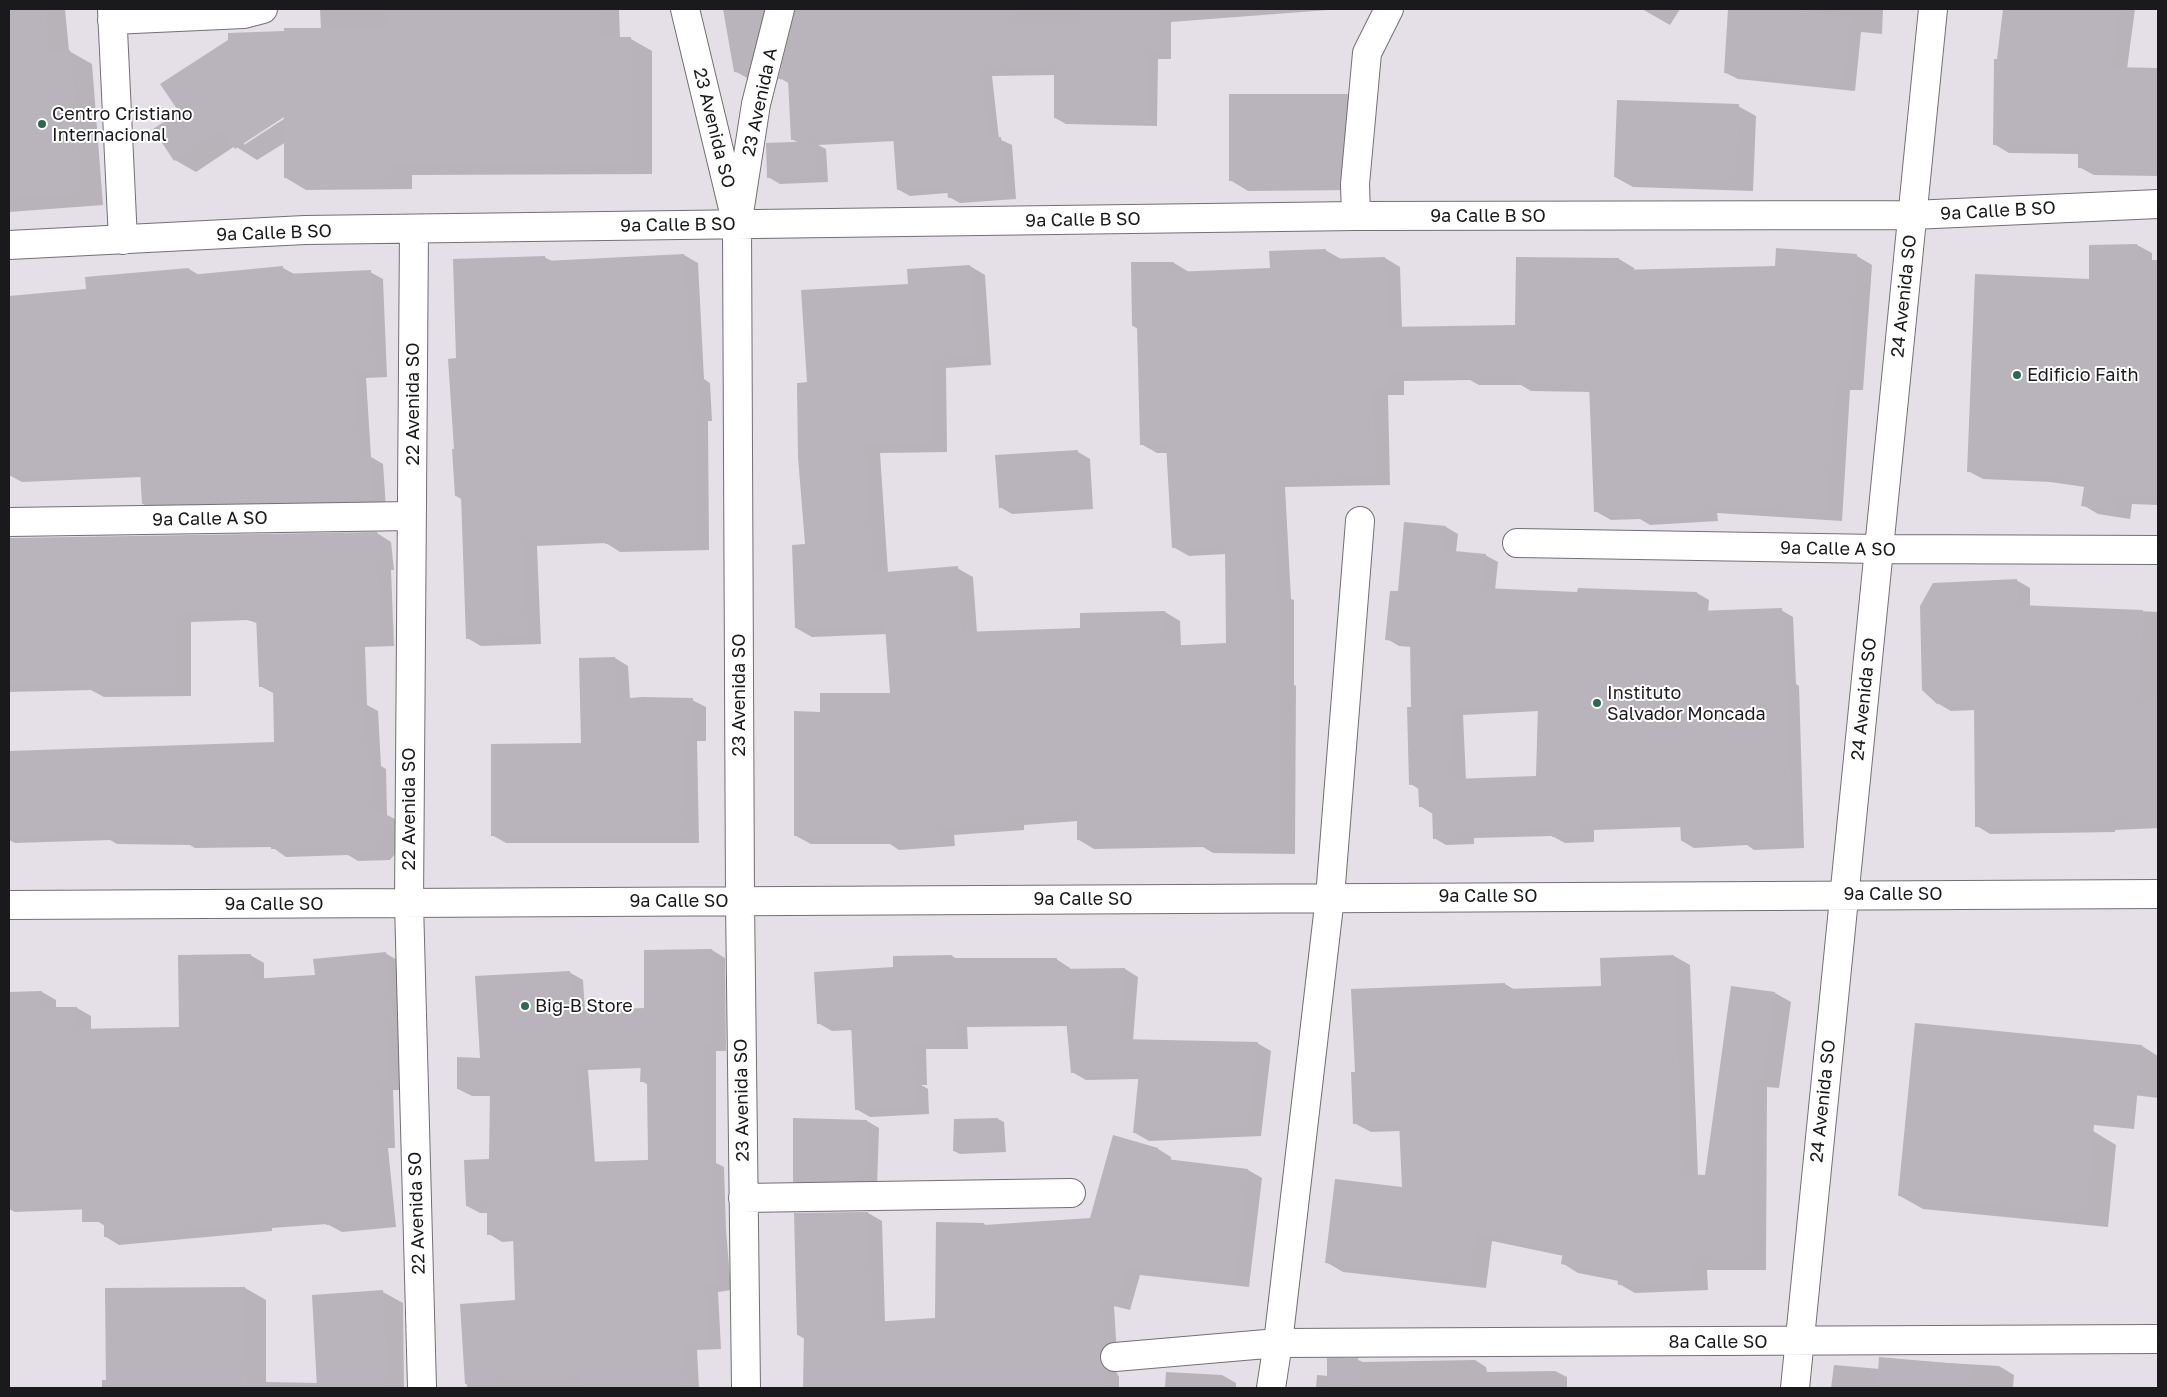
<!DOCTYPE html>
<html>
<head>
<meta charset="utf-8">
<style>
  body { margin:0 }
  #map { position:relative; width:2167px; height:1397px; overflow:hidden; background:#e5e0e8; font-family:"Golos Text",sans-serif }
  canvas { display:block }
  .frame { position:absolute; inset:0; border:10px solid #1a191b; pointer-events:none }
</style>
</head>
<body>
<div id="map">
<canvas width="2167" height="1397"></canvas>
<div class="frame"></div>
</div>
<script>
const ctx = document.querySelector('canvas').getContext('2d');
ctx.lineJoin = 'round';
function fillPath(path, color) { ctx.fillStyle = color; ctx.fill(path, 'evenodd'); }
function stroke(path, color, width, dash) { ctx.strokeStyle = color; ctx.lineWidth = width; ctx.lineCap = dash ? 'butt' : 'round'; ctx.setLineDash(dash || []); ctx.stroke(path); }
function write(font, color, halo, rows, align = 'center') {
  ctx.font = font + ' "Golos Text",sans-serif'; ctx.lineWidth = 4; ctx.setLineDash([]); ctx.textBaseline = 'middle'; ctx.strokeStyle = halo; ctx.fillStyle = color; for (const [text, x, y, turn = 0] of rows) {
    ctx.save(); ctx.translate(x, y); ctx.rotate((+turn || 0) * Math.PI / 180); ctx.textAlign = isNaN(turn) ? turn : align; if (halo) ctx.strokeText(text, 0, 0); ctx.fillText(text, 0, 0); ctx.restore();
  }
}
fillPath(new Path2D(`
  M9 9H65L69 51 92 64 103 205 9 212Z
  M320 9H619L620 39H631L652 51V174L412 175V189L306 190 286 178V142L257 160 235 146 196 172 175 160 181 113 285 32 321 29ZM289 113 290 115 244 145V142Z
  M724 9H777L759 80 747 78 735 71Z
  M796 9H1341L1171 22V59H1158L1157 126 1066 124 1055 118V75L992 76 999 139 1012 145 1016 199 960 203 949 197 948 193 910 196 899 190 895 141 818 145 826 149 828 182 780 184 768 177 799 143 792 139 790 84 780 78Z
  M1642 9H1680L1670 25Z
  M1730 9H1883L1882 34 1861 32 1855 91 1738 79 1726 73Z
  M2004 9H2135L2127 69H2158V176L2094 175 2079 167V154L2009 153 1994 144 1998 60Z
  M1347 96 1365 106 1357 190 1248 191 1230 180Z
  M1738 106 1756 116 1753 191 1633 187 1615 177Z
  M2137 245 2152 253V262L2158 261V505L2132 504 2130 519 2098 514 2083 505 2085 487 2050 482 1983 479 1968 471 2091 280Z
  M1325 250 1341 259 1385 258 1400 267 1402 328 1517 327 1619 259 1634 268V271L1776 267 1777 250 1857 256 1872 265 1863 390H1850L1842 521 1717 513 1718 521 1650 525 1640 519 1611 520 1595 511 1591 392 1531 391 1521 385H1479L1470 380 1404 381V395H1388L1390 485 1285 487 1291 599 1294 600V685L1296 686 1295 854 1213 853 1203 847 1094 849 1079 840 1078 821 1024 825V830L954 835 955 846 899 850 890 844H811L796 836 821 713 891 694 887 634 812 637 796 628 806 546 909 285 970 266 985 275 991 365 946 368 947 452 880 453 888 573 957 568 973 577 977 633 1081 629V614L1165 612 1180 621 1181 646 1227 644 1226 554 1189 556 1173 547 1168 453H1157L1141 444 1138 329 1133 326 1174 263 1189 272 1271 269Z
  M684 255 698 263 704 379 710 383 712 421H708L709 550 620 552 606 543 537 546 541 644 481 646 467 638 463 500 456 496 457 359 544 257 552 261Z
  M283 268 296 275 370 272 383 279 387 377 366 378 371 457 383 464 386 508 155 511 143 504 141 477 22 482 9 475V297L87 290 189 269 199 275Z
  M1078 452 1090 459 1093 509 1012 514 1000 507Z
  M1405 523 1446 527 1458 534 1456 552 1485 555 1498 562 1495 590 1579 593H1697L1709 600 1708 612 1781 610 1793 617 1796 684 1799 686 1804 848 1754 850 1747 845 1694 848 1682 841 1681 827 1594 830V842L1565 843 1552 836 1474 838V844L1446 845 1434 838 1433 814 1420 806V790L1411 784 1412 647 1399 646 1387 639 1399 593ZM1539 711 1538 778 1466 780 1463 715Z
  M377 533 391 542 394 570H391L394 646 365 647 367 705 378 711 381 766 386 769 387 815 399 821 400 848 390 860 358 861 348 855 286 857 272 847 195 848 190 845 117 844 110 840 15 843 9 840V752L276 743 275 694 260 686 257 623 247 620 191 622V696L104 697 91 690 9 692V540Z
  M2016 580 2030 588V606L2158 612V828L2115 830V832L1990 834 1977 826 1976 710 1951 711 1937 703Z
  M615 658 628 666 630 699 692 700 706 707V741H697L699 843H506L492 835 583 745Z
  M712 950 725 958 726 1051H716V1163L724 1167 726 1230 731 1290 718 1292 721 1349 697 1350 699 1388H467L461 1305 516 1302 514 1241 502 1242 489 1234 488 1213H480L467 1206 491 1160 492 1096H472L458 1089 482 1059 569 972 583 980 585 1012 646 1009ZM642 1068V1081L648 1085 649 1161 595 1163 588 1070Z
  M385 953 399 961 402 1090H393L395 1148H388L396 1227 342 1232 327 1224 272 1228V1231L119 1245 106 1237 105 1226 97 1221 94 1209 15 1212 9 1209V993L42 992 56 1000V1009L77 1008 91 1016V1030L180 1029 250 955 264 963V979L316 976Z
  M952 956 957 959H1056L1070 968V970L1125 969 1138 977 1133 1040 1257 1043 1271 1051 1261 1136 1149 1141 1135 1133 1140 1079 1086 1080 1072 1072 1068 1026 967 1027 968 1049H926L927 1085H921L928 1089 929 1114 870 1117 856 1109 852 1030 832 1031 818 1023 895 968Z
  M1674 956 1690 965 1698 1176H1706L1775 993 1791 1002 1779 1088 1767 1087 1766 1270H1707L1708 1290 1635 1293 1619 1284V1281L1578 1273 1562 1263 1564 1256 1492 1241 1486 1288 1343 1272 1326 1262 1403 1188 1400 1131 1371 1132 1354 1123 1356 1073 1505 984 1515 990 1603 987Z
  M1916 1025 2142 1046 2158 1056V1098L2044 1084 2038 1120 2093 1131 2116 1145 2108 1227 1923 1209 1900 1196Z
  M794 1119 867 1121 879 1128 877 1187 806 1188 794 1181Z
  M998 1119 1004 1122 1006 1152 960 1154 954 1151Z
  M1158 1149 1171 1157V1161L1248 1170 1262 1178 1249 1287 1140 1275 1130 1310 1114 1306 1117 1355 1113 1366 1119 1377V1388H804L805 1339 798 1335 795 1214 868 1213 882 1221 885 1322 936 1320 937 1224H984L988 1226 1091 1219Z
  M245 1288 266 1300V1382L318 1383 383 1292 403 1303 404 1388H102V1380H107L106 1290Z
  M1881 1359 1999 1366 2014 1375 2013 1388H1831L1834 1365 1880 1369Z
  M1328 1360H1358L1363 1362 1475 1360 1486 1367 1487 1372 1555 1371 1567 1377V1388H1316L1317 1375 1328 1376Z
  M1166 1372 1222 1375 1236 1383V1388H1165Z`), '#0003');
fillPath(new Path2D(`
  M9 9H45L48 51 70 50 81 193 9 198Z
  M386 9H599L600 37H631V163L391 164V178H284V117L235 149 222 129 174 161 153 129 179 112 160 84 228 40V33L284 31V28H387Z
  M723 9H764L747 74 734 72Z
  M795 9H1013L1014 24 1081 25 1080 9H1160V53H1147V120L1054 118V69L981 70 989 138 1001 137 1006 193 948 198 947 187 897 190 893 135 791 140 788 80 778 79Z
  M1728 9H1768L1850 17 1844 85 1724 73Z
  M2003 9H2119L2112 67 2158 68V169L2078 168V146L1993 145 1994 59H1997Z
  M1229 94H1348L1340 181H1229Z
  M1617 100 1739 104 1736 182 1614 177Z
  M815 141 816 176 767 178 766 143Z
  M2137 244V260H2158V497H2118L2116 511 2081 506 2085 481 2034 474 1967 472 1975 274 2089 279V245Z
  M1776 248 1857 254 1848 382H1835L1827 513 1702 505 1703 513 1633 517V511L1594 512 1589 384 1515 383V377H1463V372L1389 373V386L1373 387 1375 477 1270 479 1276 590H1279V676H1281L1280 846 1197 845V839L1077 840V812L1009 817V822L939 827 940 838 883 842 882 836H794V711L820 712V693H890L885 626 795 628 792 545 805 544 798 457 797 383 807 382 801 290 908 284 907 269 970 265 976 356 931 359 932 444 865 445 873 573 958 566 962 632 1080 628V613L1165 611 1166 646 1226 643 1225 545 1172 548 1166 444 1140 445 1137 326H1132L1131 262H1174V272L1270 268 1269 251 1326 249V259L1385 257 1387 327 1515 325 1516 257 1619 258V270L1775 266Z
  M684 254 691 374H697L698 414H694L696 543 605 544V535L523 539 527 637 466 639 461 496H455L452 449H454L448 359 456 358 453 259 545 256V261Z
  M283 266 284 274 371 270 375 370 354 371 360 456 370 455 374 501 142 504 140 470 9 476V296L86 289 85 277 189 268 190 275Z
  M1078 450 1081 503 999 508 995 455Z
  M1404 522 1446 526 1444 550 1486 554 1483 588 1577 592 1578 588 1697 592 1696 611 1782 608 1784 677H1787L1792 842 1740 843V839L1681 841 1680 821 1582 824V836L1552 837V829L1462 832V838L1433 839 1432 807H1419L1418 784 1409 785 1407 707H1411L1410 642 1385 640 1390 591H1398ZM1538 704 1536 776 1454 779 1452 709Z
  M377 532 380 562H377L380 638 350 639 353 703 364 702 367 759H371L374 812H385V839L375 852 342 853V847L271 849 270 839 180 840V837H101V832L9 835V751L274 742 273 687H259L256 615 237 616V612L177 614V688L88 690V682L9 684V538Z
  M2017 579 2018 605 2143 610 2139 701 2158 700V820L2102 823V825L1975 827 1974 702 1937 704 1922 690 1920 606 1933 583Z
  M615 657 617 699 643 697 693 698V734H684L686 836H491V744L581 743 579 658Z
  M712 949 713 1044H703V1158H711L712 1222 718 1283 705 1284 708 1342 684 1343 687 1388H581L580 1377 465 1384 460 1304 515 1300 513 1234 487 1235V1206H466L464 1160 489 1159 490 1090 457 1089V1057L480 1058 475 976 570 971 572 1011 644 1008V950ZM641 1060 640 1082H647L648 1160 582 1162 575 1063Z
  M386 952 392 1021H386L388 1083H380L382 1140 375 1141 382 1220 326 1225V1216L259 1220V1224L104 1237V1222H82V1202L9 1210V992L42 991V1007H77V1029L179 1027 178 955 251 954V979L315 975 313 959Z
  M952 955V958H1057V969L1125 968 1119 1039 1258 1042 1247 1128 1133 1133 1139 1071 1071 1073 1066 1019 954 1020V1041L912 1042 914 1077 908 1078 914 1079 915 1107 855 1110 851 1022 817 1024 814 972 893 967V956Z
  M1674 955 1682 1174 1705 1175 1731 986 1775 992 1763 1080 1751 1078 1750 1261 1691 1262 1692 1281 1618 1285 1617 1275 1561 1264 1563 1251 1475 1233 1470 1280 1325 1263 1335 1179 1402 1187 1399 1122 1353 1124 1351 1072H1355L1351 989 1505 983V989L1601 986 1600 958Z
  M1915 1023 2142 1045 2134 1129 2094 1125 2086 1214 1898 1196Z
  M793 1118 867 1120 865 1181 793 1182Z
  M998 1118 1000 1150 953 1151 954 1119Z
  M1113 1135 1158 1148V1158L1248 1169 1235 1280 1127 1268 1117 1303 1101 1299 1104 1347 1099 1358 1105 1369 1106 1388H803L804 1335H797L794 1213 868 1212 872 1322 935 1318 936 1222 984 1223V1225L1090 1218Z
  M245 1287 246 1388H106L105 1288Z
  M383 1290 388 1380H384V1388H317L312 1295Z
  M1879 1357 1970 1365 1969 1388H1877Z
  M1327 1358H1358L1359 1388H1327Z`), '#b9b4bb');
const minor = new Path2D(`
  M112 9 123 240
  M685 9 737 225 740 901 746 1388
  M112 20 244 14 263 9
  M739 213 756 104 780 9
  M1356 216 1355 184 1367 53 1389 9
  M414 229 409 903 422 1388
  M9 245 305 230 1356 216 1912 215 2158 204
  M9 522 412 516
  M1517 543 1879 549 2158 550
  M9 905 2158 894
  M743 1198 1071 1193
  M1115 1357 1278 1343 2158 1339
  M1271 1388 1278 1343 1330 897 1360 521
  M1795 1388 1933 9`);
stroke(minor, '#736f76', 30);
stroke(minor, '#fff', 28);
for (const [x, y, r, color] of [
  [42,124,5,"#2d6853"],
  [2017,375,5,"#2d6853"],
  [1597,703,5,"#2d6853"],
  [525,1006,5,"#2d6853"]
]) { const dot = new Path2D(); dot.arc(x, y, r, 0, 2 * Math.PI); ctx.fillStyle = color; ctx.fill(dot); stroke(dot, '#fff', 2); }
write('18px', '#1a191b', '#fff', [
  ["23 Avenida A",760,102,-78],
  ["23 Avenida SO",714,128,76],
  ["9a Calle B SO",1998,211,-3],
  ["9a Calle B SO",1488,216],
  ["9a Calle B SO",1083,220,-1],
  ["9a Calle B SO",678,225,-1],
  ["9a Calle B SO",274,233,-2],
  ["24 Avenida SO",1904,296,-84],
  ["22 Avenida SO",413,404,-90],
  ["9a Calle A SO",210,519,-1],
  ["9a Calle A SO",1838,549,1],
  ["23 Avenida SO",739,695,-90],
  ["24 Avenida SO",1864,699,-84],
  ["22 Avenida SO",409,809,-90],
  ["9a Calle SO",1893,894],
  ["9a Calle SO",1488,896],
  ["9a Calle SO",1083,899],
  ["9a Calle SO",679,901],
  ["9a Calle SO",274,904],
  ["23 Avenida SO",742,1100,-91],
  ["24 Avenida SO",1823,1101,-84],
  ["22 Avenida SO",417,1213,-92],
  ["8a Calle SO",1718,1342]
]);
write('18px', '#1a191b', '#fff', [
  ["Centro Cristiano",52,114],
  ["Internacional",52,135],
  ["Edificio Faith",2027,375],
  ["Instituto",1607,693],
  ["Salvador Moncada",1607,714],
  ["Big-B Store",535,1006]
], 'left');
</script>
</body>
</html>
